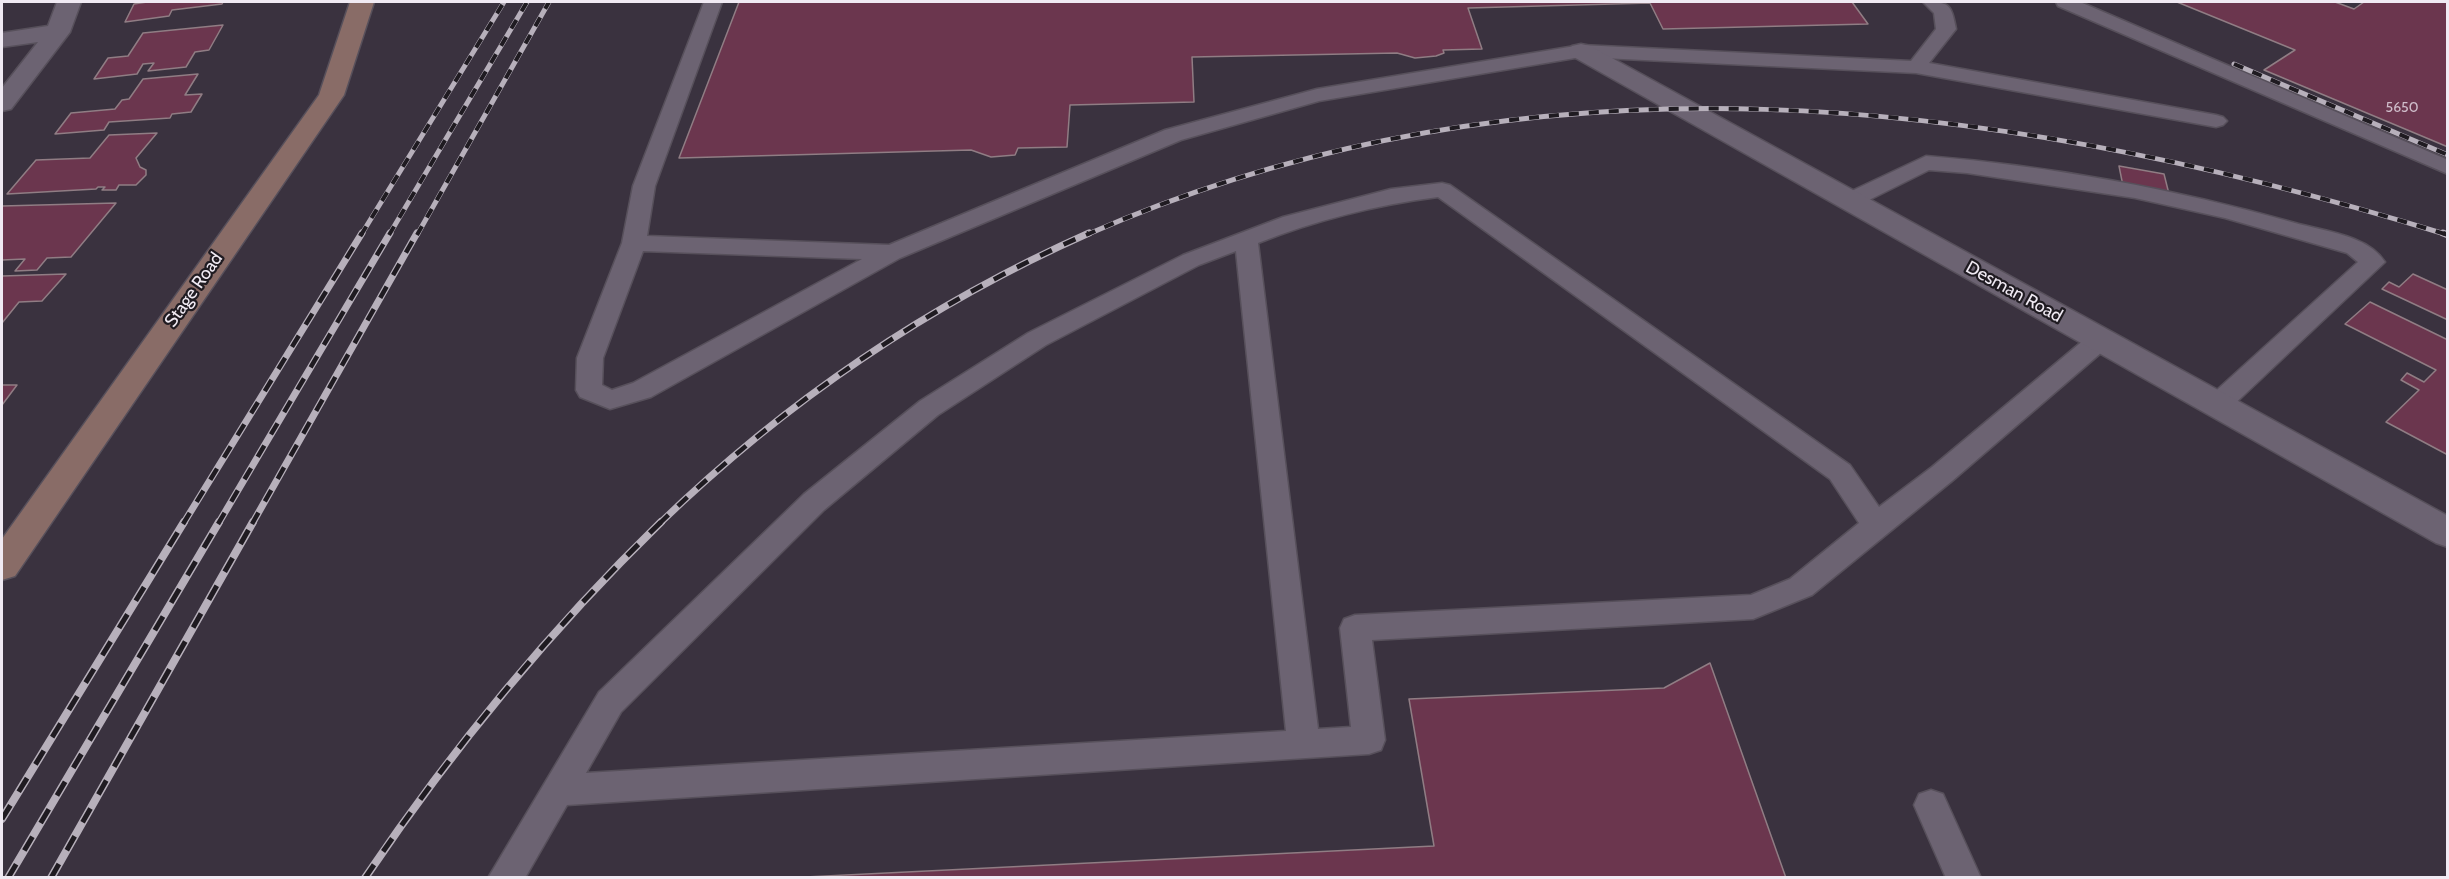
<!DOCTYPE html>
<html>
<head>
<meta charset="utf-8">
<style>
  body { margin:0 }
  #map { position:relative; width:2449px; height:879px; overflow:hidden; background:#3a323f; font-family:Cabin,sans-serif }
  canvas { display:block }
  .frame { position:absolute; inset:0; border:3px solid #f0eaf3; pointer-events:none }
</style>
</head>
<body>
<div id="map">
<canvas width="2449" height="879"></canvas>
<div class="frame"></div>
</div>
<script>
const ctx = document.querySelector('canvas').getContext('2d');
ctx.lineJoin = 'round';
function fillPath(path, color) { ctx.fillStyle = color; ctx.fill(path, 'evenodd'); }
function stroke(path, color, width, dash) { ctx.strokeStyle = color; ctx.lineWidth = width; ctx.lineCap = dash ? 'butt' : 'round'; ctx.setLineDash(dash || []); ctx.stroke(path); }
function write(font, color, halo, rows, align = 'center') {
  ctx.font = font + ' Cabin,sans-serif'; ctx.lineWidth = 4.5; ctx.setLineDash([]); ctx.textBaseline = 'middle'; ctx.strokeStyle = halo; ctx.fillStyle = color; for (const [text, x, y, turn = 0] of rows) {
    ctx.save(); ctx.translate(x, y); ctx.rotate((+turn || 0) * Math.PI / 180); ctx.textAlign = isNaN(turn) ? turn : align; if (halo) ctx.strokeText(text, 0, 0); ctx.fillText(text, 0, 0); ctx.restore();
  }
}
const building = new Path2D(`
  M147 2H223L222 4 172 10 169 16 125 22 134 4Z
  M739 2H1852L1868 24 1663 29 1650 3 1468 8 1482 49 1443 50 1444 53 1436 56 1415 58 1397 53 1192 57 1194 102 1070 105 1067 147 1018 148 1015 155 991 157 971 150 679 158Z
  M2177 2H2335L2354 9 2364 2H2448V147L2264 70 2295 50Z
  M223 25 209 50 195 52 186 67 148 71 154 63 143 64 137 74 94 79 108 58 128 56 143 33Z
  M198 74 185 95 202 94 191 112 172 114 170 118 109 122 104 130 55 134 71 113 115 109 122 100 129 99 143 79Z
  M157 133 136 158 140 167 146 170V175L136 185H119L116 190H102L105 187H98L96 189 7 194 36 160 90 158 109 135Z
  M2119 166 2164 174 2169 194 2123 186Z
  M116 203 71 257 47 258 37 270 15 271 25 259 2 260V206Z
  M66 274 42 301 19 302 2 323V276Z
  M2413 274 2448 290V320L2382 289 2389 282 2399 287Z
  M2370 302 2448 340V455L2386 422 2419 390 2401 380 2407 373 2424 382 2436 370 2345 324Z
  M2 385H17L2 405Z
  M1710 663 1786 878H785L1434 846 1409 699 1664 688Z`);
fillPath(building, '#6b364e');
stroke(building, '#907d84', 1.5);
const service = new Path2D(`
  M704 2H722L655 186 647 236 889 245 1165 130 1317 89 1581 45 1911 61 1936 29 1934 13 1923 2C1949 2 1951 3 1956 29L1929 63 2216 115 2223 117 2227 121 2223 125 2216 127 1916 73 1581 57 1319 101 1181 140 900 258 651 397 610 409 580 397 576 390 577 358 622 243 633 186ZM643 251 862 259 633 383 612 390 602 385 603 358Z
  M2056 2H2080L2448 160V174L2058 6Z
  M1926 156C2050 166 2175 189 2295 223 2323 231 2368 235 2385 262L2226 412 2217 414 2208 412 2204 405 2208 398 2358 262 2347 253 2225 218 2135 198 1967 173 1929 170 1857 206 1849 208 1841 206 1838 201 1841 196Z
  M1442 183 1450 185 1850 465 1879 507 1932 467 2091 334 2100 331 2109 334 2113 340 2109 346 1952 481 1812 595 1753 619 1372 640 1385 740 1381 750 1369 754 567 805 525 878H488L599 692 804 494 920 401 1028 333 1183 255 1283 217 1391 189ZM1438 197 1830 479 1859 523 1790 579 1751 595 1355 615 1344 619 1340 628 1351 727 1318 729 1258 243C1316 220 1376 205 1438 197ZM1236 251 1286 731 586 773 621 712 824 510 938 415 1046 345 1199 265Z
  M1931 790 1943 794 1981 878H1946L1914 805 1919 794Z`);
const minor = new Path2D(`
  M57 2H81L70 32 11 109 2 111V88L38 42 2 47V33L48 26Z
  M1581 44 1590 46 2448 516V547L2436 543 1572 56 1569 51 1572 46Z`);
const secondary = new Path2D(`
  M350 2H374L344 95 15 576 2 580V539L319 95Z`);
stroke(service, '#57505b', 3);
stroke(minor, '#57505b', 3);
stroke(secondary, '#57505b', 3);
fillPath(service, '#6c6372');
fillPath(minor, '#6c6372');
fillPath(secondary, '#896c67');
const railFar2 = new Path2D(`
  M2234 64 2448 155
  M361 235 504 2
  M389 235 527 2
  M417 235 549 2
  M1086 235C1531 40 1996 95 2448 235`);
const railFar1 = new Path2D(`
  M2443 233 2448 235
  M183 524 362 233
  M218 524 390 233
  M252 524 417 233
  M659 524C785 402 929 304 1089 233`);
const rail = new Path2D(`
  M2 819 184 522
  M8 878 219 522
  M51 878 253 522
  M365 878C452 749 549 631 661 522`);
stroke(railFar2, '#b7b0bb', 5);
stroke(railFar1, '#b7b0bb', 7);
stroke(rail, '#b7b0bb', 8);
stroke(railFar2, '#1f1b21', 4, [10]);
stroke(railFar1, '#1f1b21', 4.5, [13]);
stroke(rail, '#1f1b21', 5, [16]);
write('14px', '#cfbdca', null, [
  ["5650",2402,108]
]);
write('18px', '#f0eaf3', '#1f1b21', [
  ["Stage Road",194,290,-55],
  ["Desman Road",2014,292,29]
]);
</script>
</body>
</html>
